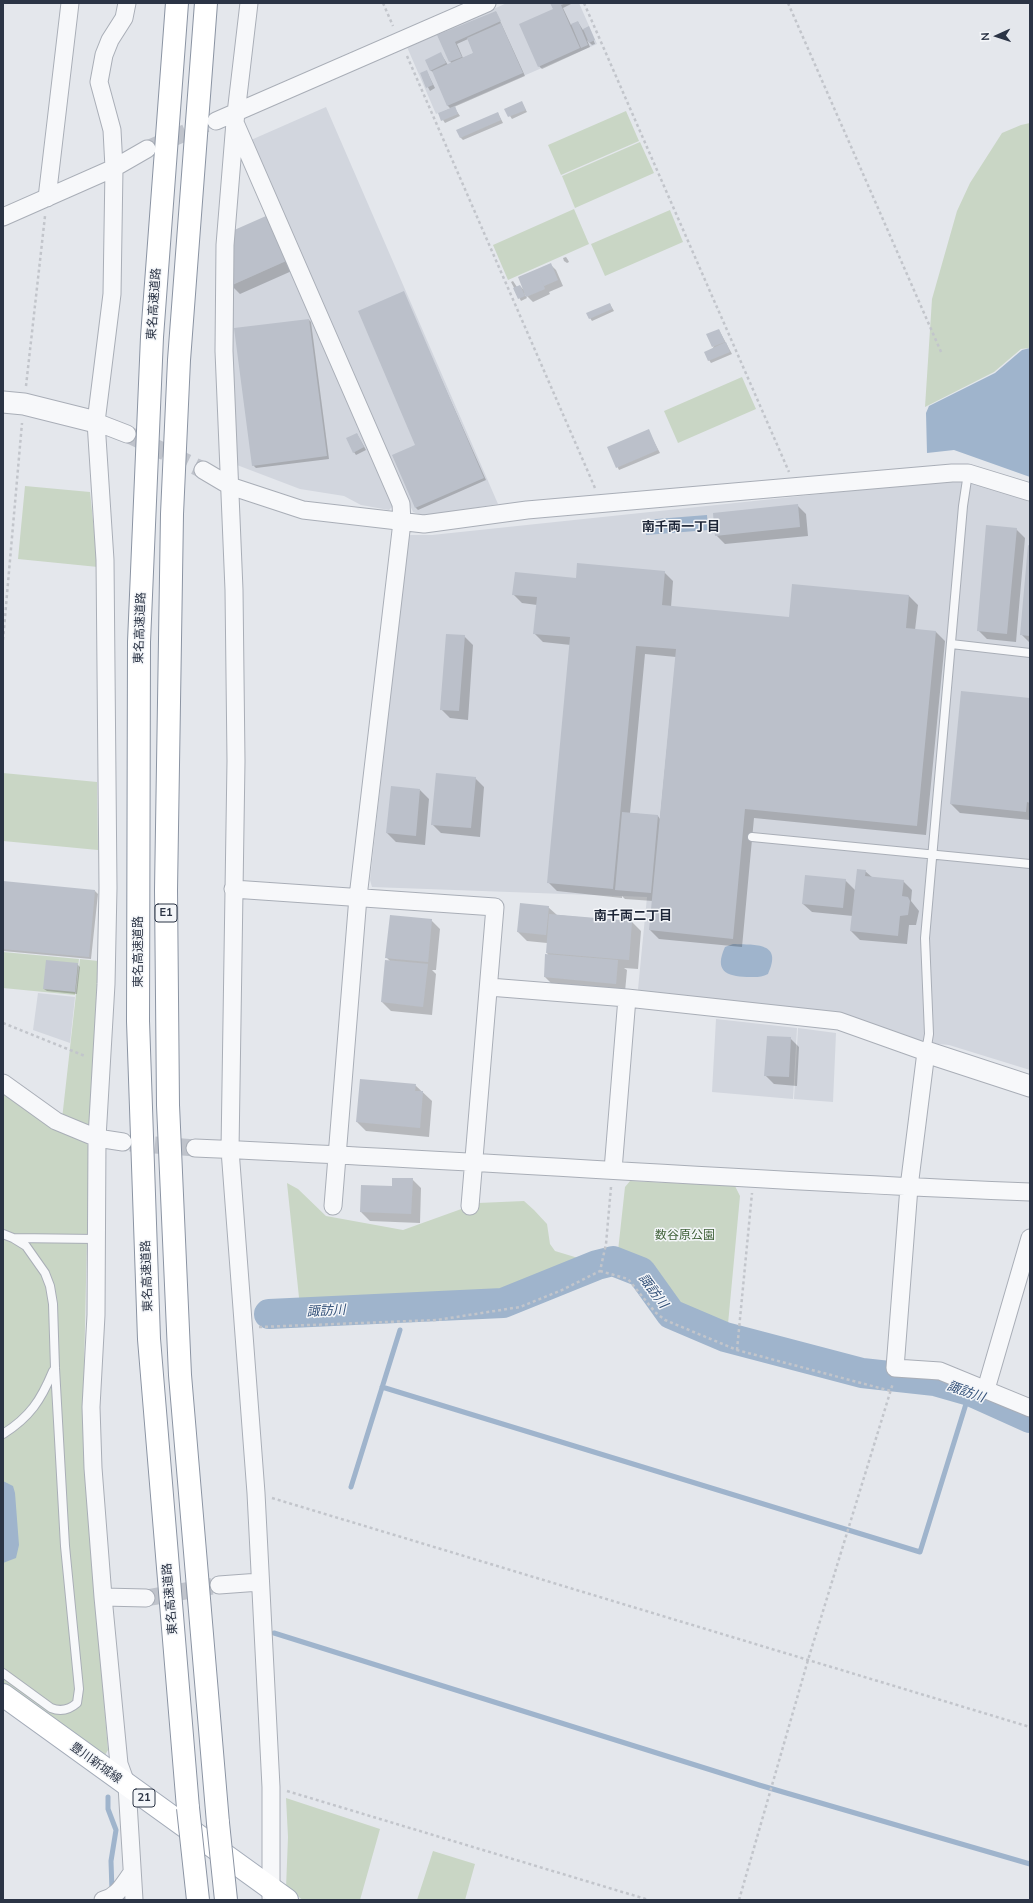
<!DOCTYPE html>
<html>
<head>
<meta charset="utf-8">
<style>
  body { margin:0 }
  #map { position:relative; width:1033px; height:1903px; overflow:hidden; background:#e4e7ec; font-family:Mulish,sans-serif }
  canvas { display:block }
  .frame { position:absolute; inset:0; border:4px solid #2b3445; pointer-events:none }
  .north { position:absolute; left:977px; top:16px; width:40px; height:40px; -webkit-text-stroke:3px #f4f6f9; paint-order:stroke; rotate:267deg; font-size:11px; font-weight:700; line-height:16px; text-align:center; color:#2b3445 }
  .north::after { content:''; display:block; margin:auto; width:14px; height:18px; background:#2b3445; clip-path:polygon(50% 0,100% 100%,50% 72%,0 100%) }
</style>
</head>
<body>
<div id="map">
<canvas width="1033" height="1903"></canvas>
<div class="frame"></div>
<div class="north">N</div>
</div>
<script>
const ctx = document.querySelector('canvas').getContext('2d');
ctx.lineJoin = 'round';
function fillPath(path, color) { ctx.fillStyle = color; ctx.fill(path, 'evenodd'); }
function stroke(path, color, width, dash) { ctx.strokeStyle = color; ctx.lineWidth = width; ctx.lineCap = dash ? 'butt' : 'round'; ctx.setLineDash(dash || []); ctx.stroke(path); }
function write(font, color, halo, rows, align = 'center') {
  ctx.font = font + ' Mulish,"Noto Sans JP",sans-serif'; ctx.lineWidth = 3; ctx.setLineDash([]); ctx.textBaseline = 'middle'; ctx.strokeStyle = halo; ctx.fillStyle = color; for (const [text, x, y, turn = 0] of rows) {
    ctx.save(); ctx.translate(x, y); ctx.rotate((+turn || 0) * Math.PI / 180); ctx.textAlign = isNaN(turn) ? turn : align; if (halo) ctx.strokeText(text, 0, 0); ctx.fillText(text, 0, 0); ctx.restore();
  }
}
fillPath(new Path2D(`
  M507 3H579L597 44 436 114 407 47Z
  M326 107 498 504 424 516 413 512 251 140Z
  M286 261 394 505 389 510 361 505 344 496 300 489 237 465 230 344V286Z
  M953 480 971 482 1030 501V1070L949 1045 916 1042 642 996 638 989 647 897 372 887 370 880 408 535H432Z
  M38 993 75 997 70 1043 33 1030Z
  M716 1019 797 1028 793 1099 712 1092Z
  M798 1028 836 1033 833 1102 794 1099Z`), '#d2d6de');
fillPath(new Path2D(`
  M626 111 639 141 561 175 548 145Z
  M1030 123V348L1021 349 994 372 925 407 932 299 957 211 970 183 1002 133 1021 125Z
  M640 142 654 173 575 208 562 176Z
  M574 209 589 244 508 280 493 245Z
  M670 210 683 242 605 276 591 244Z
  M742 377 756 409 678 443 664 411Z
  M25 486 90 492 98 567 18 559Z
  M3 773 97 782 98 850 3 841Z
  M3 952 79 959 75 995 3 988Z
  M80 959 98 961 90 1129 62 1119Z
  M3 1090 87 1143 89 1149 83 1415 84 1463 108 1750 104 1757 3 1685Z
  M630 1181 735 1186 740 1196 728 1324 722 1328 680 1309 669 1299 646 1270 622 1259 618 1251 625 1187Z
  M287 1183 298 1189 326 1216 403 1230 478 1203 524 1201 534 1210 547 1224 550 1244 555 1251 588 1261 515 1290 493 1297 300 1307Z
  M286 1798 380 1829 360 1900H303L286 1888 288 1837Z
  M433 1851 475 1864 465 1900H417Z`), '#c9d6c5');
fillPath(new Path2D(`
  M1030 348V477L954 450 927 453 926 413 929 406 995 373 1022 350Z
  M707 515 708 530 646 535 644 520Z
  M733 944C756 945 783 942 768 974 761 978 754 977 747 977 726 976 714 971 725 947Z
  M3 1481 13 1486 15 1493 19 1545 16 1558 3 1563Z`), '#9fb4cc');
fillPath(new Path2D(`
  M551 3H573L563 8 571 25 578 22 583 30 589 28 595 44 592 45 587 40 590 47 542 69 539 66 554 10Z
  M496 12 525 76 454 107 460 116 445 123 439 114 451 109 448 106 434 73 430 70 441 54 448 65 451 63 438 36ZM468 39 474 53 463 58 457 44Z
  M427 72 435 88 430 91 421 74Z
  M522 103 527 112 512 119 506 110Z
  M498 113 503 123 463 140 461 138 457 131Z
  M266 217 275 226 294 270 240 294 231 285Z
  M566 257 568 260 569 262 567 263 564 261 563 258Z
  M550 264 556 270 563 286 549 292 550 294 533 302 524 293 527 298 521 301 511 282 513 281 517 287 520 286 525 291 519 278Z
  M403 293 486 480 418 510 416 508 417 445Z
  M610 304 614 311 592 321 590 318Z
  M309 320 311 322 329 459 256 468 253 465Z
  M719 330 732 354 711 363 709 360Z
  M648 430 660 453 619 470 608 448Z
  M357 434 366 450 356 455 354 452Z
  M797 505 806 514 808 536 725 544 716 535Z
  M1016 529 1025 538 1016 642 987 639 978 630Z
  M1030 547V643L1021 634Z
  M664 572 673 581 671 607 790 618 909 596 918 605 915 630 936 632 945 641 926 835 754 818 742 947 659 939 650 930 653 901 625 899 622 896V898L557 891 548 882 571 645 543 642 534 633 537 605 522 603 513 594 577 579ZM645 654 676 657 660 819 658 816 630 813Z
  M464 636 473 645 468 720 450 718 441 709Z
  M1030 699V820L960 813 951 804Z
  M475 778 484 787 480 837 441 833 432 824Z
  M420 790 429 799 425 845 396 842 387 833Z
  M865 871 873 878 903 881 912 890 911 901 919 911 916 925H909L907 944 860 940 851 931 853 916 812 912 803 904 845 880 855 890Z
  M3 882 95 891 98 894 91 959 3 951Z
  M548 907 557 915 632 922 641 931 638 969 624 968 627 970 625 992 554 986 545 977 549 956 547 953V943L527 941 518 932Z
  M431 920 440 929 436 970H432L436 974 432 1015 391 1011 382 1002 390 961 386 957Z
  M77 964 80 967 77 994 47 991 44 989Z
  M790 1038 799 1047 797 1086 774 1084 765 1075Z
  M361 1080 415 1085 432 1101 429 1137 366 1131 357 1122Z
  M412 1179 421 1188 420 1223 370 1221 361 1212 393 1187Z`), '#0003');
stroke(new Path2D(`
  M382 1387 920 1552 970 1391
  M351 1487 400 1330
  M274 1633 759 1785 1030 1864
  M108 1797V1809L116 1830 111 1861 112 1891`), '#9fb4cc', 5);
stroke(new Path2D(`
  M269 1314 503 1303 597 1265 613 1261 641 1272 671 1314 725 1337 862 1373 935 1381 970 1391 1030 1418`), '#9fb4cc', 30);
fillPath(new Path2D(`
  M550 3H566L561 5 580 48 538 67 519 24 553 9Z
  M496 11 501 21 455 42 462 57 449 62 437 35Z
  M578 21 588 45 581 48 571 24Z
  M501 23 523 73 447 106 432 71 473 53 467 38Z
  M589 26 595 40 589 43 583 29Z
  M441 52 446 63 430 71 425 60Z
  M427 70 433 85 426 88 420 73Z
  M522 101 526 110 508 117 504 109Z
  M455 106 458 114 441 121 438 113Z
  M498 112 501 120 460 138 456 130Z
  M266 216 286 261 230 286 232 231Z
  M551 263 558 280 544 286 537 269Z
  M537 269 545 289 526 297 518 277Z
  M520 285 525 296 518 299 513 288Z
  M404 291 484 478 415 508 392 455 415 445 358 311Z
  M610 303 612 309 589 319 586 313Z
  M309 319 327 456 252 466 234 328Z
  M719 329 725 342 712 347 706 334Z
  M726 342 730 352 708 361 704 352Z
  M649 429 658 450 616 468 607 447Z
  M357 433 364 447 353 453 346 438Z
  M798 504 800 527 715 536 713 513Z
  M986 525 1017 528 1007 634 977 631Z
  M1028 545 1030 546V636L1020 635Z
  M577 563 665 571 662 605 789 617 792 584 909 595 906 628 936 631 917 826 745 809 733 939 649 930 676 649 636 646 613 889 547 883 570 637 533 634 537 597 512 595 515 572 576 578Z
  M446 634 465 635 459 711 440 710Z
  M961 691 1030 698V803L1027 802 1026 812 950 804Z
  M436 773 476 777 471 828 431 825Z
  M391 786 420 789 416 836 386 833Z
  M622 812 658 815 651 893 615 890Z
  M857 869 866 870 865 876 904 880 902 896 908 897 910 901 908 915 900 916 898 936 850 931Z
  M805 875 846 879 843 908 802 904Z
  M3 881 95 890 89 957 3 949Z
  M520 903 549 906 546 935 517 932Z
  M549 914 632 921 629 960 546 953Z
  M390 915 432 919 428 962 385 958Z
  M545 954 618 960 616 984 544 977Z
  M46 960 78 963 75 992 43 989Z
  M385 960 428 964 423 1007 381 1002Z
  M767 1036 791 1037 789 1077 764 1076Z
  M360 1079 416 1084 415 1091H423L420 1128 356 1122Z
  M392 1178H413L411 1214 360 1212 361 1185 392 1186Z`), '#bbc0ca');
stroke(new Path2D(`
  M147 149 206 124
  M127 434 203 470
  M130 1143 195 1148
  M146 1598 219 1585`), '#bfc3cb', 17, [17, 8]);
const service = new Path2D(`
  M951 644 1030 653
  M752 837 1030 864
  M926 1052 929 1034 925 938 963 506 968 473
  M3 1234 13 1238 97 1239
  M3 1434C30 1417 41 1400 53 1371
  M3 1673 51 1708C61 1712 69 1710 77 1703L79 1689 65 1546 55 1368 53 1304 50 1286 45 1273 26 1246 13 1238`);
const minor = new Path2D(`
  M127 3 124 18 110 40 104 55 99 82 112 130 114 168 112 294 96 422 105 560 108 888 106 984 97 1138 96 1315 91 1407 93 1468 103 1597 119 1764 127 1786 134 1900
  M249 3 235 122 225 245 224 351 234 590 236 761 230 1150 256 1493 271 1787V1898
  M216 121 487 3
  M236 125 401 504 402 522 358 897 333 1206
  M47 198 70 3
  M3 217 114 168 147 149
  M96 422 127 434
  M203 470 230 486 303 510 424 524 527 510 952 473H968L1030 492
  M233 889 495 907 470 1206
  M489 987 627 998 839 1021 926 1052 909 1187 895 1368 940 1371 1030 1408
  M3 1083 56 1121 97 1138 123 1142
  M195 1148C474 1160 752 1181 1030 1192
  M613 1170 627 998
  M986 1389 1030 1238
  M219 1585 260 1582
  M103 1597 146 1598
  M103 1900C117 1897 123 1885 131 1874`);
const tertiary = new Path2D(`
  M3 402 24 404 96 422
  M926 1052 1030 1086`);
const primary = new Path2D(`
  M3 1695 287 1900`);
const motorway = new Path2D(`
  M177 3 152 337 139 642 138 1021 149 1339 188 1808
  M206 3 179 360 172 514 166 890 168 1105 180 1375 218 1823`);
stroke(service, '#a9aeb7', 10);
stroke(minor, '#a9aeb7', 19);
stroke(tertiary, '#a9aeb7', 23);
stroke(primary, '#a3abb8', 24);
stroke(motorway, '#8b94a3', 24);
stroke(new Path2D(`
  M383 3 393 26
  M584 3 789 472
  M788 3 942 354
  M407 56 595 488
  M26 386 45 216
  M3 640 22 423
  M3 1023 85 1056
  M600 1271 628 1279 655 1312 665 1320 737 1350 891 1391
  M259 1327 437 1320 520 1307 562 1290 600 1271 606 1244 611 1187
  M737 1350 752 1193
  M272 1498 1030 1727
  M287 1791 649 1900
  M739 1900 808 1660 893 1383`), '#c2c5cb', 2.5, [3, 3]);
stroke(service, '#f7f8fa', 8);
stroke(minor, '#f7f8fa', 17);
stroke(tertiary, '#f7f8fa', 21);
stroke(primary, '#fff', 22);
stroke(motorway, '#fff', 22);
const motorwayBridge = new Path2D(`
  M188 1808 198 1900
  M218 1823 226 1900`);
stroke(motorwayBridge, '#8b94a3', 24, []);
stroke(motorwayBridge, '#fff', 22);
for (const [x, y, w] of [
  [166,913,22],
  [144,1798,22]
]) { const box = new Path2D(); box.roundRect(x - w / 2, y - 9, w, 18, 3); ctx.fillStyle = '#f4f6f9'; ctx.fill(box); stroke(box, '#2b3445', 1); }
write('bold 11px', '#2b3445', null, [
  ["E1",166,913],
  ["21",144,1798]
]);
write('12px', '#2b3445', '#f4f6f9', [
  ["東名高速道路",154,304,-86],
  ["東名高速道路",140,628,-88],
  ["東名高速道路",138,952,-90],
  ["東名高速道路",147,1276,-92],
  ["東名高速道路",170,1599,-95],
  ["豊川新城線",96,1763,36]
]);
write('12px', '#3f6138', '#f4f6f9', [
  ["数谷原公園",685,1235]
]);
write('bold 13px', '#1d2536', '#f4f6f9', [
  ["南千両一丁目",681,527],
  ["南千両二丁目",633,916]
]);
write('italic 13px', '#34527a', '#f4f6f9', [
  ["諏訪川",653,1291,53],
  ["諏訪川",326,1311,-3],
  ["諏訪川",966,1392,19]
]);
</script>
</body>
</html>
